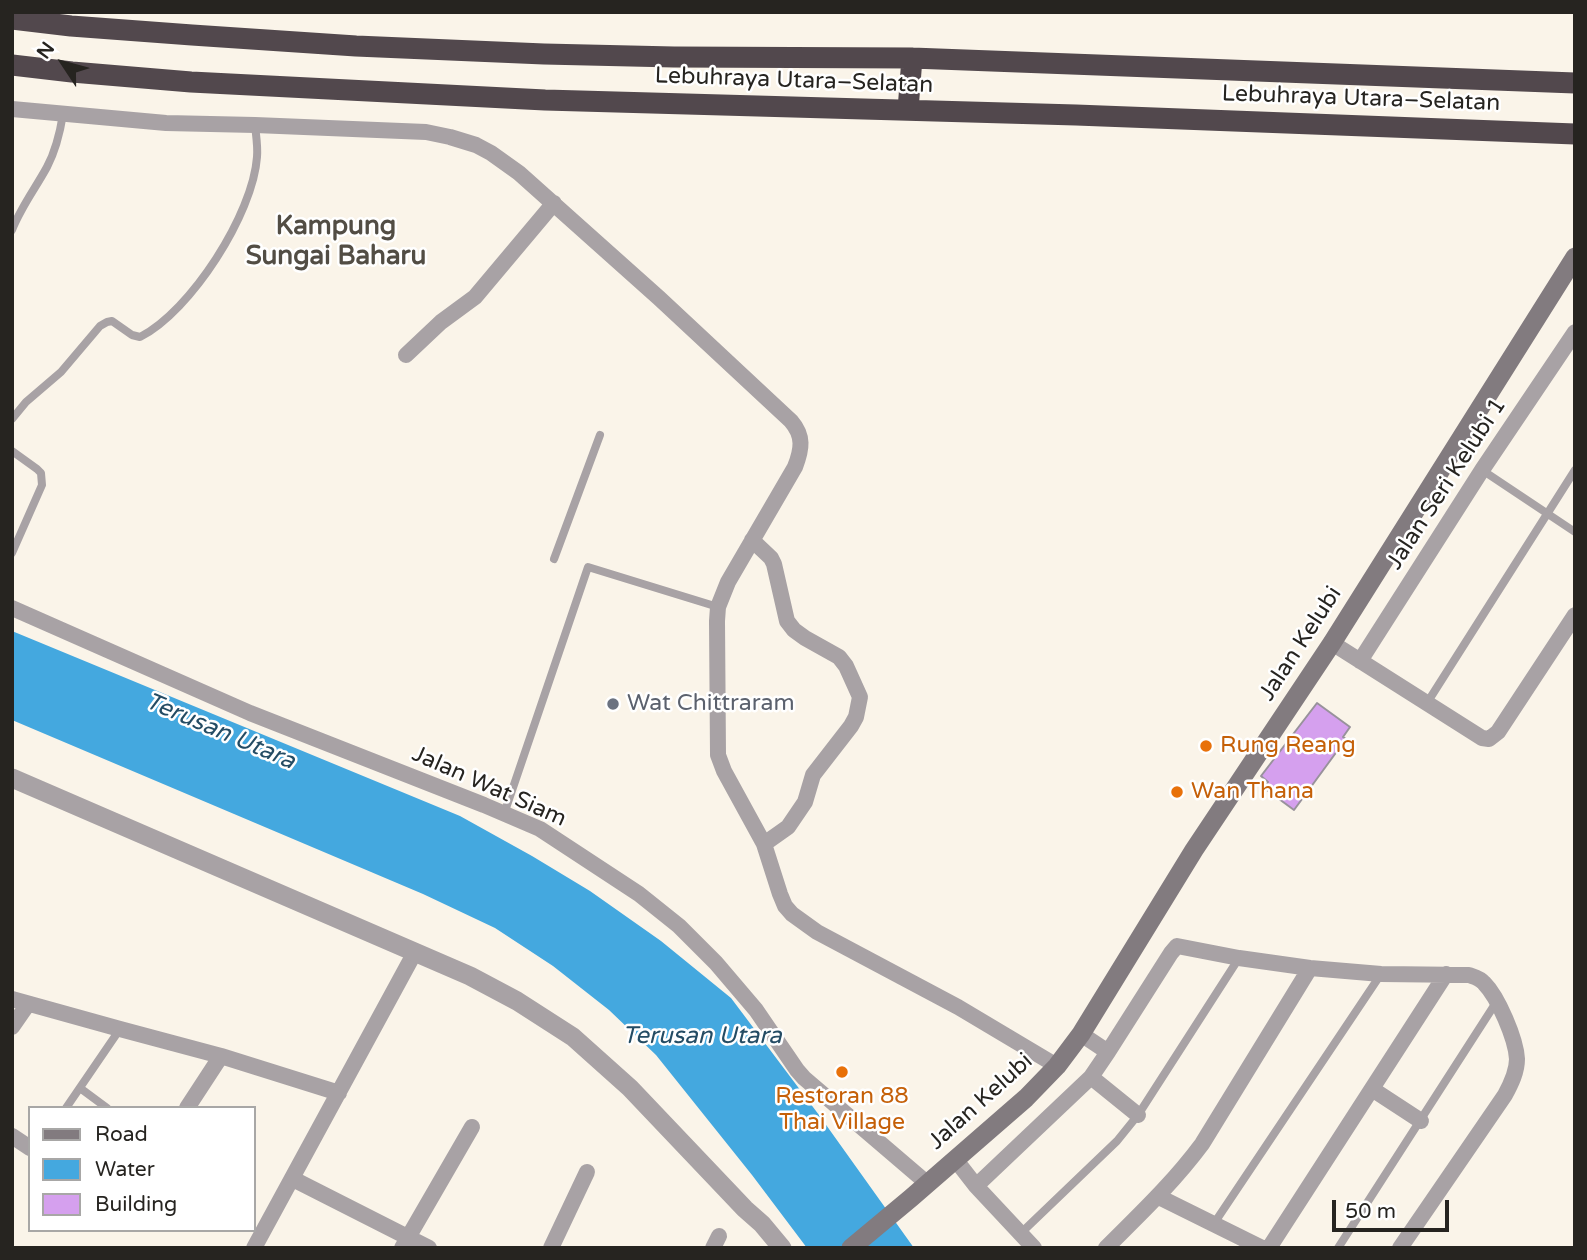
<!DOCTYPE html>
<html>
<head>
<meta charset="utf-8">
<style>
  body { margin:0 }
  #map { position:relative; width:1587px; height:1260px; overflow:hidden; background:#faf4e9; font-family:"Varela Round",sans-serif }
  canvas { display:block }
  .frame { position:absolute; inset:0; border:14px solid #262420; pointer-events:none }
  .legend { position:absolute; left:28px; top:1106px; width:228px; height:126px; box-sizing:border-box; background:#fff; border:2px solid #a8a7a6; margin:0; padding:9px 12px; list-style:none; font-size:21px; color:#262420 }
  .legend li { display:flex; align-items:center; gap:14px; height:35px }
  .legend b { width:35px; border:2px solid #a8a7a6 }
  .north { position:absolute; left:28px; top:28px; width:70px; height:70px; -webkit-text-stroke:5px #fff; paint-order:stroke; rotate:306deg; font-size:19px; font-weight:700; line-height:28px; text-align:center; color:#262420 }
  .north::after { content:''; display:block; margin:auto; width:24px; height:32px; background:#262420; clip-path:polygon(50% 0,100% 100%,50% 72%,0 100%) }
  .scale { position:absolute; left:1332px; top:1200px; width:117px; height:32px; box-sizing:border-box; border:4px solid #262420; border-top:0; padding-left:9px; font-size:21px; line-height:24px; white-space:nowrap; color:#262420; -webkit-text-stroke:5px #fff; paint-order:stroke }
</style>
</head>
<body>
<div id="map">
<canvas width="1587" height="1260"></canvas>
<div class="frame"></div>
<ul class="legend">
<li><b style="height:9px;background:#827b7f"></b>Road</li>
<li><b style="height:19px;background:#44a8df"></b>Water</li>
<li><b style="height:19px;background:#d5a0ee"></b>Building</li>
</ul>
<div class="north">N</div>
<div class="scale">50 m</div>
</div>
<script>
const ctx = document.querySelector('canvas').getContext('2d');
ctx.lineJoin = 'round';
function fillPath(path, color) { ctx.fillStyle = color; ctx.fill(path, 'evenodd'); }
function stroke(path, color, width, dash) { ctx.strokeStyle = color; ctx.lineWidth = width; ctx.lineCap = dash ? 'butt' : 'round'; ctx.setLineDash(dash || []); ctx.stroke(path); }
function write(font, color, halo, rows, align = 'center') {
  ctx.font = font + ' "Varela Round",sans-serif'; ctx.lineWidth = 5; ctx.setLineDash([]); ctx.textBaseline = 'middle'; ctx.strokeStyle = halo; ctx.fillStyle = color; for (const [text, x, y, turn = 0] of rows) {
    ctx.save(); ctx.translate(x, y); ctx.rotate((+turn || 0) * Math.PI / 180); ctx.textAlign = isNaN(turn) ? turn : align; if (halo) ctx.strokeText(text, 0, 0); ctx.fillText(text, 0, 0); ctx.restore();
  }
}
fillPath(new Path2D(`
  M12 631 460 816 532 856 590 891 661 941 731 998 819 1115 914 1248H807L752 1175 656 1055 609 1010 553 966 495 928 423 894 12 720Z`), '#44a8df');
const building = new Path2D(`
  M1317 703 1350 727 1343 737 1346 739 1294 810 1264 788 1268 782 1261 776Z`);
fillPath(building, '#d5a0ee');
stroke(building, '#98929b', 2);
stroke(new Path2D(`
  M12 230C21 207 35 189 47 167 56 150 60 133 63 114
  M12 419 26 402 61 372 100 326 107 322 112 321 132 335 140 337C191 311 253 214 257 157 258 147 256 135 255 125
  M12 451 37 469 41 473 42 485 12 553
  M1482 470 1575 532
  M554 559 600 435
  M1427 703 1575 470
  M504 814 588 567 718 607
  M80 1088 107 1108
  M66 1108 120 1029
  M1213 1225 1381 974
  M1021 1233 1117 1141 1138 1115 1239 958
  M1338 1248 1497 1001`), '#a8a2a5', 8);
stroke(new Path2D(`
  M12 109 166 123 255 125 426 132 450 137 476 145 491 153 519 173 659 298 791 421C804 436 802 449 795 467L728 582 718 607 717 621 718 755 724 771 764 844 780 894 785 906 792 914 817 932 958 1007 1057 1066
  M406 355 441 322 475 297 554 203
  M752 540 771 558 774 564 787 621 794 630 805 638 839 657 846 666 860 697 856 717 851 726 813 775 805 802 788 827 764 844
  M12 608 250 713 484 805 540 829 639 894 679 926 716 963 756 1010 797 1070 804 1078 928 1184
  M1332 643 1482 738 1489 739 1498 732 1575 615
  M1360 661 1482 470 1575 332
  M12 999 120 1029 221 1056 339 1093
  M12 1027 28 1004
  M1081 1034 1108 1052
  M1091 1077 1138 1115
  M1372 1089 1421 1121
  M187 1108 221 1056
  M12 1136 30 1148
  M955 1159 976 1186 1034 1248
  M293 1179 429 1248
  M976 1186 1091 1077 1108 1052 1171 953 1177 946 1239 958 1310 968 1381 974 1469 975C1475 977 1480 978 1484 983 1498 997 1516 1039 1517 1059 1517 1072 1511 1084 1505 1095L1400 1248
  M1159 1197 1262 1248
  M254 1248 415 952
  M402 1248 472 1127
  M551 1248 587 1172
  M713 1248 719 1236
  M1106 1248C1140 1214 1173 1183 1202 1144L1310 968
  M1269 1248 1446 974`), '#a8a2a5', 16);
stroke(new Path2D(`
  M12 778 470 976 517 1001 573 1037 630 1088 745 1209 762 1224 782 1248`), '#a8a2a5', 19);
stroke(new Path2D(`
  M851 1248 911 1198 1026 1098 1057 1066 1081 1034 1194 850 1332 643 1575 257`), '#827b7f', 19);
stroke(new Path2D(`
  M12 19 71 26 192 35 356 46 544 54 674 57 912 58 1575 83
  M12 65 72 72 191 82 545 100 1076 115 1575 134
  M908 110 912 58`), '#52484d', 21);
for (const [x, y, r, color] of [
  [613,704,7,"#6b7280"],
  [1206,746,7,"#e8710a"],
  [1177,792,7,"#e8710a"],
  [842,1072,7,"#e8710a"]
]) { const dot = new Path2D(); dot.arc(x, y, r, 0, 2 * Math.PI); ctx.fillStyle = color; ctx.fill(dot); stroke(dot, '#fff', 2.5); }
write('23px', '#262420', '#fff', [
  ["Lebuhraya Utara–Selatan",794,81,2],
  ["Lebuhraya Utara–Selatan",1361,99,2],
  ["Jalan Seri Kelubi 1",1447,484,-57],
  ["Jalan Kelubi",1301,644,-57],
  ["Jalan Wat Siam",489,787,24],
  ["Jalan Kelubi",981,1102,-42]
]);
write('23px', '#5b616d', '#fff', [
  ["Wat Chittraram",627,704]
], 'left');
write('23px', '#c56008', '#fff', [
  ["Rung Reang",1220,746],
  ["Wan Thana",1191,792],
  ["Restoran 88",842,1097,"center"],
  ["Thai Village",842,1123,"center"]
], 'left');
write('italic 24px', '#244c64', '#fff', [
  ["Terusan Utara",220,732,23],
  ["Terusan Utara",702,1037]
]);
write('bold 26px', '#524d44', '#fff', [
  ["Kampung",336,227],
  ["Sungai Baharu",336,257]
]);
</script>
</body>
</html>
